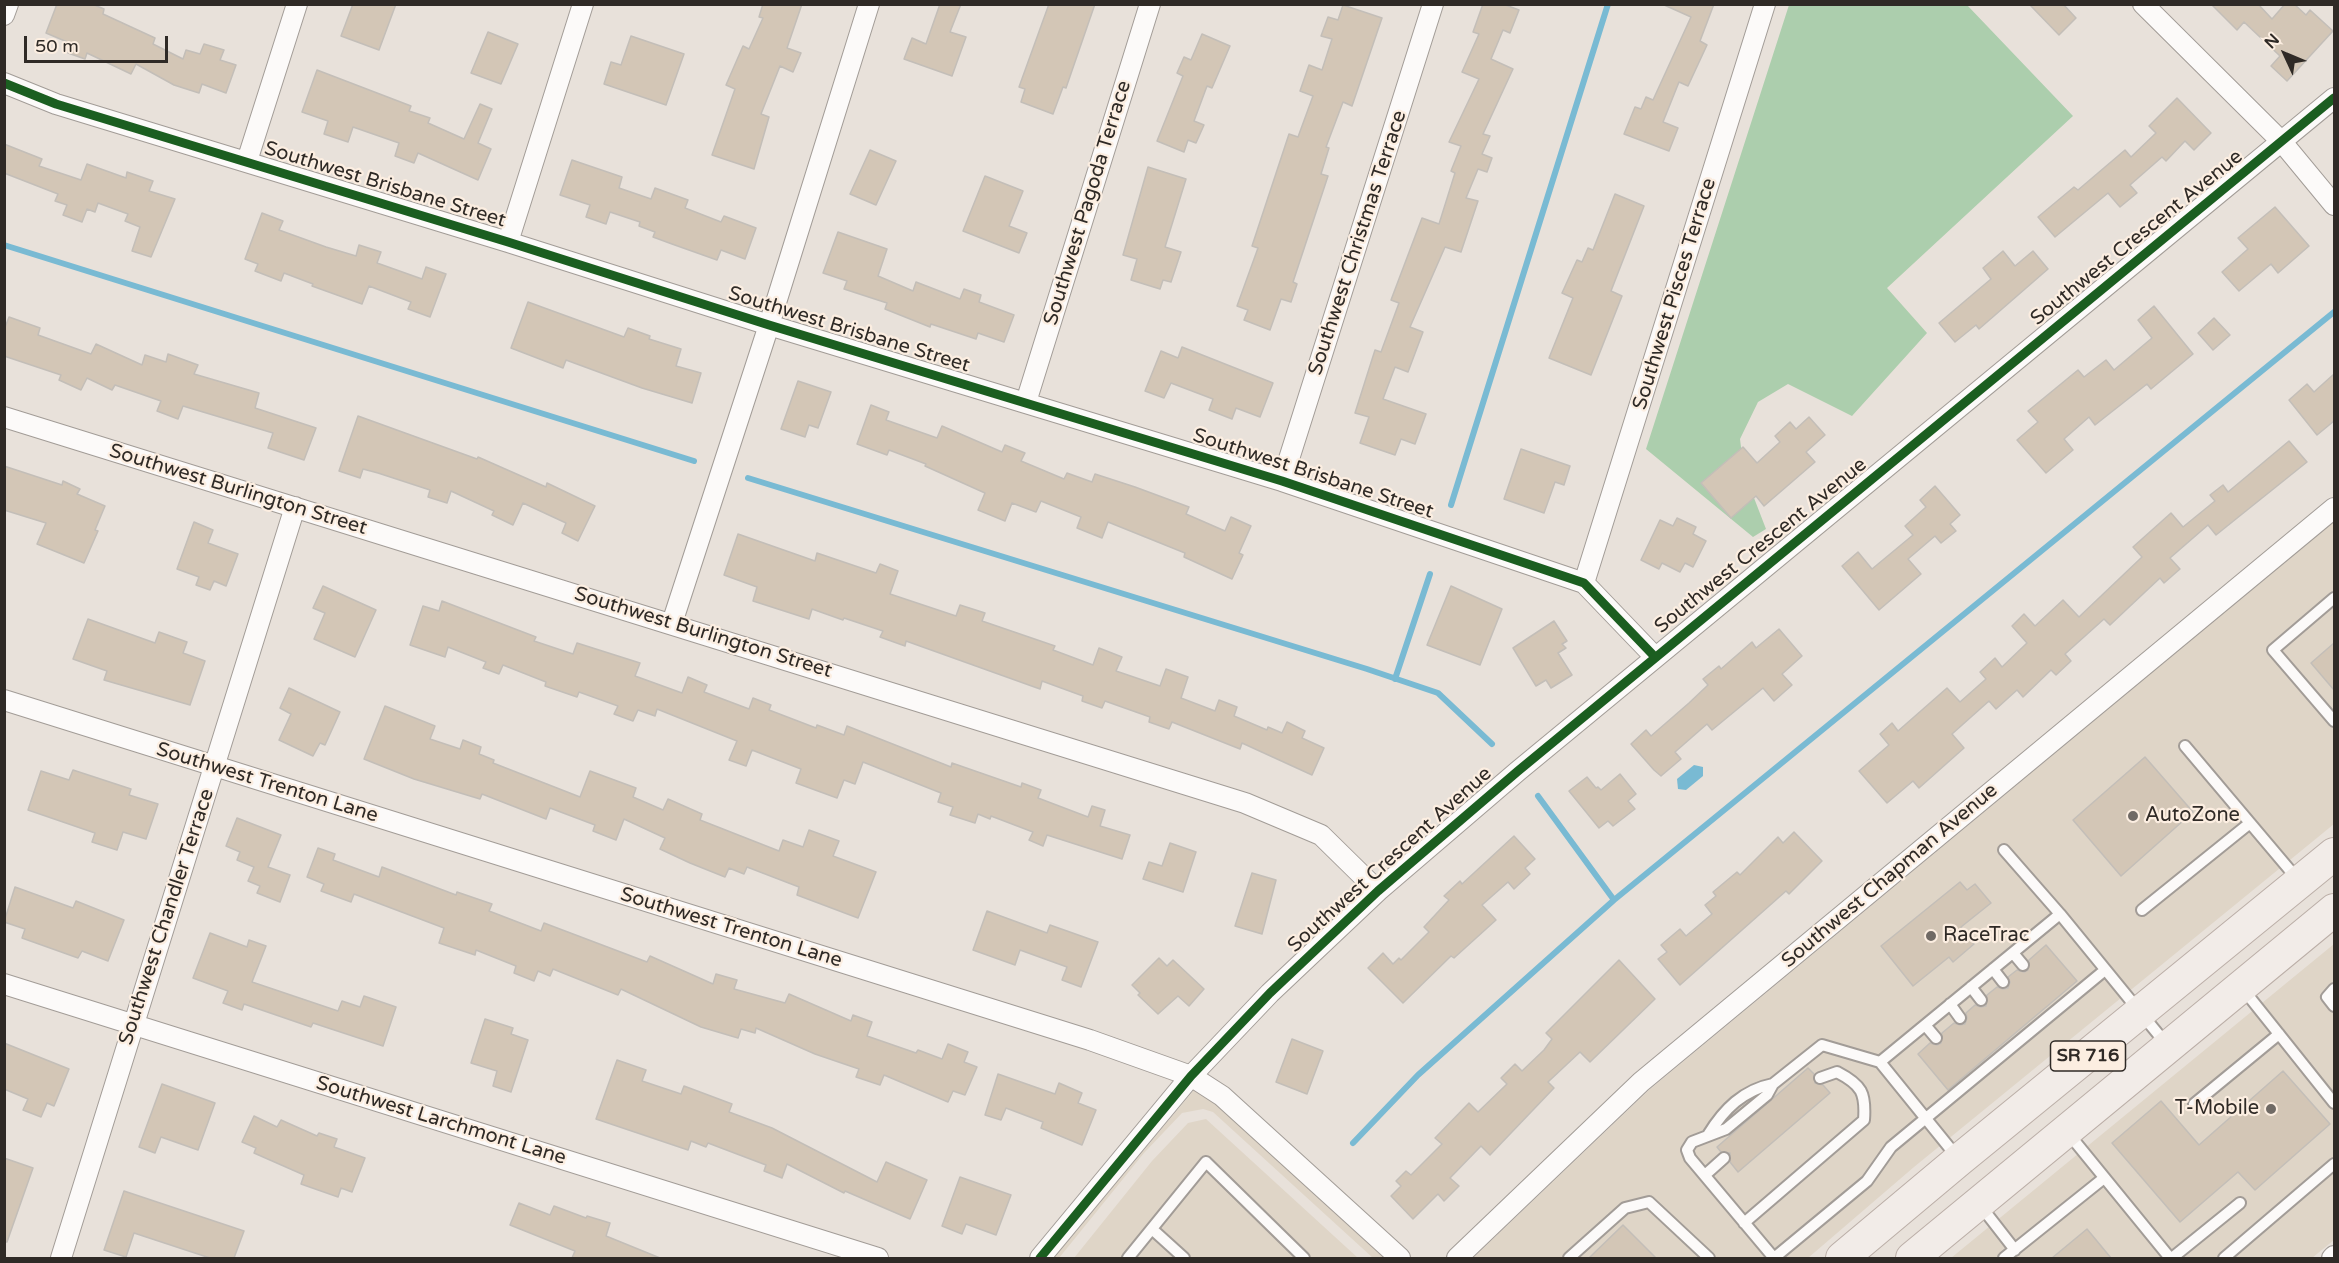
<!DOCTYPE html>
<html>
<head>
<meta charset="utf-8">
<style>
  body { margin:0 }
  #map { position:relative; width:2339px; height:1263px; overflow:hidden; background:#e8e1da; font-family:"Varela Round",sans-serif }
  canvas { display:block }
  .frame { position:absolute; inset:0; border:6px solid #2f2a26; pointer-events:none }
  .north { position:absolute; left:2255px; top:24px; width:60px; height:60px; -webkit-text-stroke:4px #fceee1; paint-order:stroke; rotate:314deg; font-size:16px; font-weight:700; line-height:24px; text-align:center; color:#2f2a26 }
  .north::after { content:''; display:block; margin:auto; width:21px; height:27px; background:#2f2a26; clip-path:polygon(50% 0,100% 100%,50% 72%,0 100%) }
  .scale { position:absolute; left:24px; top:36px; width:144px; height:27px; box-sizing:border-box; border:3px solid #2f2a26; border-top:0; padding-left:8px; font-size:18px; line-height:21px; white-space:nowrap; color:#2f2a26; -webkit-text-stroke:4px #fceee1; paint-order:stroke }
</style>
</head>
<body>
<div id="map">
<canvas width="2339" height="1263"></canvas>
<div class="frame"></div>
<div class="north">N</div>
<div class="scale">50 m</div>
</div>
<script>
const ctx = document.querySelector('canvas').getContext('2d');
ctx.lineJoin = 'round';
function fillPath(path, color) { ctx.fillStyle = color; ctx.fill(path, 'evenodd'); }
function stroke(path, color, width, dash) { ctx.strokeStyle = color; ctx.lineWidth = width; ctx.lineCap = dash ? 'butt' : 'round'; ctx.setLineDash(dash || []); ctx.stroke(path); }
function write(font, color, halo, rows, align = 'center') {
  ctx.font = font + ' "Varela Round",sans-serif'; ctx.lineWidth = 4.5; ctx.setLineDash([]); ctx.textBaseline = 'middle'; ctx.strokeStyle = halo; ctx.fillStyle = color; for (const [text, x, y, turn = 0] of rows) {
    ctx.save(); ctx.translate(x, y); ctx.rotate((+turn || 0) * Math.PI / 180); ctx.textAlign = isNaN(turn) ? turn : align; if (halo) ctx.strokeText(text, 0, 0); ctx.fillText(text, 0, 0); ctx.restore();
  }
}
fillPath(new Path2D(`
  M2334 522V824L1914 1167 1808 1258H1473L1649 1090Z
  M2334 944V1240L2312 1258H1951Z
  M1194 1090 1216 1104 1385 1258H1373L1213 1112 1203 1109 1182 1113 1144 1153 1059 1258H1054Z
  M1206 1119 1358 1258H1074L1152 1161 1188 1123Z`), '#dfd5c7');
fillPath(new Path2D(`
  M1789 5H1967L2073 116 1887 288 1927 333 1852 416 1788 384 1758 402 1740 439 1744 472 1766 529 1753 537 1646 449Z`), '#accead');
fillPath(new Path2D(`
  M1694 765 1703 767V776L1686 790 1678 789 1677 779Z`), '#79bad3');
stroke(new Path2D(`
  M4 245 694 461
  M748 478 1367 669 1438 693 1492 744
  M1451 505 1608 4
  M1395 679 1430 574
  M1538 796 1614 900
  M1353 1143 1418 1075 1614 900 2334 312`), '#79bad3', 6);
const building = new Path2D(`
  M57 4H92L104 9 103 14 155 38 153 44 183 59 186 50 200 54 204 44 224 50 220 60 236 65 226 93 202 84 199 93 174 85 136 64 131 74 87 53 85 59 68 53 72 44 46 33Z
  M353 4H396L379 50 341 36Z
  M763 4H802L787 48 801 53 793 72 780 66 761 114 769 117 754 169 712 155 735 89 726 85 743 46 749 49 763 18 759 17Z
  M940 4H961L950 32 966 37 952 76 904 59 912 38 926 44Z
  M1049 4H1095L1066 88 1063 87 1053 114 1021 102 1025 89 1019 87Z
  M1483 4H1503L1519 10 1510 33 1503 30 1491 59 1513 69 1483 134 1490 136 1482 154 1492 158 1487 172 1478 169 1466 198 1478 201 1461 252 1445 247 1410 327 1423 332 1408 372 1395 367 1383 399 1426 414 1415 444 1401 439 1395 455 1360 443 1369 417 1355 413 1375 350 1381 352 1399 303 1391 300 1422 218 1439 224 1455 173 1451 171 1461 146 1449 142 1479 79 1462 72 1479 34 1473 32Z
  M1662 4H1714L1700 41 1707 45 1688 86 1679 82 1663 122 1678 128 1669 151 1624 134 1635 107 1641 109 1646 97 1653 100 1691 17Z
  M2029 4H2063L2076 18 2059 35Z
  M2211 4H2258L2272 19 2285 4H2294L2306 15 2310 10 2333 31 2287 81 2271 66 2280 56 2244 22 2237 30Z
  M1343 5 1382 18 1352 106 1343 102 1326 147 1329 148 1321 174 1328 176 1293 282 1297 284 1291 302 1281 299 1270 330 1244 320 1248 310 1237 306 1258 248 1252 246 1289 134 1298 137 1313 96 1300 91 1309 65 1322 70 1332 39 1321 36 1328 17 1338 20Z
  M488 32 518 44 501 84 471 73Z
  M1202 34 1230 46 1212 88 1207 86 1194 121 1204 125 1196 143 1188 140 1184 152 1157 141 1183 76 1177 73 1184 57 1191 60Z
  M631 36 684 54 666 105 604 84 611 62 621 65Z
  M317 70 411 106 409 111 430 118 428 123 464 139 480 104 492 109 478 143 491 149 478 180 418 153 414 163 395 156 399 143 353 127 348 142 324 134 328 121 302 112Z
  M2177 98 2211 133 2194 150 2185 141 2166 161 2162 157 2130 185 2137 193 2120 207 2108 193 2055 237 2038 217 2074 187 2078 190 2125 150 2131 157 2156 133 2149 126Z
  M4 144 42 159 39 166 81 180 87 164 126 178 127 172 153 181 149 191 175 199 151 257 132 251 140 227 125 221 128 214 98 203 95 212 87 209 82 222 63 215 67 205 55 201 58 194 4 173Z
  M870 150 896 161 876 205 850 194Z
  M572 160 622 177 619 188 651 199 655 188 688 200 685 208 721 222 724 216 756 228 745 259 721 250 717 260 672 244 653 237 655 232 639 226 640 222 610 212 606 224 586 217 590 205 560 195Z
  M1148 167 1186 179 1165 247 1181 252 1171 282 1163 280 1160 289 1131 280 1137 259 1123 255Z
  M985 176 1023 191 1009 226 1027 233 1019 253 963 231Z
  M1615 194 1644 206 1611 291 1622 296 1591 375 1549 358 1573 298 1562 293 1577 260 1582 262 1588 248 1593 250Z
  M2275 207 2309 246 2278 273 2271 264 2239 291 2222 272 2248 249 2238 238Z
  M262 213 283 221 279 230 326 247 356 256 359 245 381 252 377 263 422 279 426 267 446 274 430 317 408 309 411 302 369 286 362 304 312 286 313 284 284 273 281 281 255 271 258 264 245 259Z
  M838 232 887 249 878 276 913 291 916 282 960 299 964 289 981 295 979 302 1014 315 1004 342 978 333 976 339 931 324 930 327 885 309 887 303 844 289 847 281 823 273Z
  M2003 251 2015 266 2033 251 2048 269 1979 329 1976 325 1955 342 1939 323 1991 279 1983 268Z
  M528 302 624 337 628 328 650 336 649 339 681 349 676 366 701 373 692 403 642 388 566 360 563 368 511 348Z
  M2154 306 2193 354 2151 389 2147 384 2095 425 2089 417 2064 439 2073 450 2046 473 2017 440 2038 422 2028 411 2078 370 2084 377 2106 360 2114 370 2152 338 2138 320Z
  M9 317 40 328 38 335 91 354 96 344 142 365 145 355 166 362 168 354 198 365 194 374 259 393 255 408 316 428 304 460 268 448 273 433 183 406 178 419 157 411 161 401 115 385 112 390 87 378 81 390 59 380 61 375 4 356V330Z
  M2214 318 2230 335 2213 350 2198 333Z
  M1182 347 1273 383 1260 417 1236 408 1232 419 1209 410 1213 399 1171 383 1164 398 1145 391 1161 351 1178 358Z
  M2334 374V421L2317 435 2289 400 2307 384 2314 392Z
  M798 381 831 392 818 428 809 425 805 437 781 429Z
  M871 405 889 412 886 420 937 438 942 426 1002 452 1005 445 1025 453 1021 461 1064 479 1067 473 1092 482 1095 474 1135 487 1189 507 1186 514 1225 531 1231 517 1251 526 1239 553 1243 555 1232 579 1184 557 1185 553 1108 522 1102 538 1077 528 1081 517 1041 501 1036 512 1012 503 1005 521 978 510 985 493 925 466 926 464 889 450 887 455 857 444Z
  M358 416 477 459 478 457 546 487 547 483 595 506 578 541 562 533 566 523 523 503 513 525 492 515 494 511 451 491 447 503 428 497 430 490 378 473 363 469 360 478 339 471Z
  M1809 417 1825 435 1806 452 1815 462 1764 506 1756 496 1731 518 1701 483 1743 447 1757 463 1780 442 1775 436 1790 422 1796 429Z
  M2289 441 2307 462 2216 535 2208 525 2170 558 2180 569 2164 583 2160 578 2110 625 2104 619 2065 654 2071 661 2056 675 2051 670 2023 697 2017 690 1996 709 1989 701 1952 734 1964 748 1919 788 1913 781 1887 803 1859 771 1889 745 1880 734 1892 723 1898 731 1947 688 1960 702 1986 679 1980 672 1995 658 2002 667 2027 643 2012 626 2024 614 2035 626 2063 600 2079 617 2142 557 2133 547 2171 513 2183 527 2215 501 2210 495 2223 485 2228 492Z
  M1521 449 1570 466 1564 485 1555 482 1544 513 1504 499Z
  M4 466 62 485 63 481 80 489 77 494 105 506 95 530 98 531 84 563 37 544 46 523 4 510Z
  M1935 486 1960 515 1950 524 1956 531 1941 543 1935 536 1908 559 1921 574 1879 610 1842 566 1858 552 1872 569 1913 535 1905 526 1926 507 1920 500Z
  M1677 518 1696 527 1693 534 1706 541 1693 567 1685 563 1680 572 1662 563 1659 569 1641 560 1660 520 1673 526Z
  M194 522 213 530 208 543 238 554 226 586 214 581 210 590 196 585 199 577 177 569Z
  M738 534 815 561 817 553 876 573 880 564 898 571 890 594 956 616 960 605 985 613 982 621 1055 646 1053 650 1093 665 1099 648 1122 657 1116 671 1160 686 1166 669 1188 677 1181 698 1215 711 1219 700 1237 707 1234 716 1267 730 1268 727 1282 733 1287 722 1305 731 1302 738 1324 748 1312 775 1242 743 1240 749 1172 722 1169 729 1149 722 1150 717 1105 701 1102 708 1082 701 1083 696 1042 681 1040 689 906 641 905 646 880 637 883 631 844 618 843 620 812 609 809 619 753 601 757 587 724 575Z
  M323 586 376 610 355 657 314 639 325 613 313 608Z
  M1451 586 1502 609 1480 665 1427 645Z
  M442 601 536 637 534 641 573 654 577 643 640 663 635 676 682 693 688 677 707 685 704 692 749 709 753 698 771 705 769 710 816 728 817 725 844 735 847 726 951 767 952 763 1021 787 1022 783 1041 790 1038 798 1088 817 1092 806 1105 810 1100 826 1130 835 1122 859 1047 835 1043 846 1029 840 1033 832 991 816 990 819 978 814 975 823 950 815 953 807 938 802 941 793 863 762 855 784 844 780 837 798 796 783 801 769 752 750 746 766 729 760 737 741 657 709 655 716 638 710 633 721 614 714 618 706 579 692 577 697 545 686 546 682 503 665 499 674 483 668 486 662 448 647 445 657 410 645 423 606 439 611Z
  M88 619 155 643 159 632 187 642 183 653 205 661 190 705 104 680 107 671 73 659Z
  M1554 621 1567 641 1562 644 1566 648 1558 653 1572 675 1551 688 1546 680 1536 686 1513 648Z
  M1779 629 1802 656 1782 674 1792 685 1774 701 1763 688 1712 730 1707 724 1675 752 1681 759 1661 776 1654 770 1631 744 1646 730 1651 736 1689 703 1708 685 1703 679 1719 666 1721 669 1752 642 1756 648Z
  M2334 643V690L2311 663Z
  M289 688 340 712 325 745 320 743 313 756 279 740 291 714 280 708Z
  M385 706 435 726 430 739 460 749 463 740 481 747 479 754 494 760 493 763 580 797 590 771 636 788 633 797 663 810 668 799 702 814 700 820 779 851 783 840 803 847 809 830 839 841 833 856 876 872 858 918 797 895 799 887 747 867 744 874 729 868 725 877 690 863 660 849 665 838 624 819 616 840 593 831 595 825 550 808 546 819 482 794 480 799 414 779 364 759Z
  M2145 757 2193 812 2121 876 2073 820Z
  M73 770 131 789 129 795 158 804 146 839 123 832 117 850 92 842 95 833 28 810 41 771 69 780Z
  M1620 774 1636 794 1628 801 1635 809 1613 826 1608 821 1599 828 1569 791 1587 777 1596 788 1598 787 1601 790Z
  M237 818 281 835 268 867 290 875 280 902 257 893 260 886 248 881 254 867 237 860 240 852 226 846Z
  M1794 832 1822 861 1789 894 1786 891 1680 985 1658 959 1667 952 1661 945 1680 929 1686 936 1712 914 1705 905 1716 896 1713 892 1737 872 1740 875 1778 837 1783 843Z
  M1514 836 1535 859 1525 868 1530 874 1514 889 1508 882 1482 905 1496 920 1454 958 1451 956 1403 1003 1368 968 1383 953 1393 964 1399 958 1401 960 1429 932 1424 927 1449 900 1444 896 1460 881 1462 884Z
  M1170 843 1196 852 1183 892 1143 879 1149 862 1162 866Z
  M318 848 335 854 333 860 379 877 382 867 456 895 457 892 492 904 489 911 541 931 544 923 647 962 650 956 713 984 716 974 737 980 734 989 785 1003 789 994 851 1021 853 1015 872 1022 867 1036 916 1053 918 1050 942 1059 948 1044 968 1052 964 1062 977 1067 965 1095 953 1091 948 1102 884 1075 880 1085 856 1077 859 1069 815 1054 756 1028 755 1033 741 1029 738 1038 701 1027 621 989 618 995 553 969 550 976 538 971 534 981 514 973 516 966 476 950 475 955 439 943 444 928 354 894 351 902 321 891 324 884 307 877Z
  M1252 873 1276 880 1262 934 1235 926Z
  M1960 882 1967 890 1975 884 1991 903 1961 927 1974 944 1953 962 1949 957 1913 986 1881 946Z
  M15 887 73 908 76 901 124 920 108 961 82 951 78 958 22 938 25 929 4 922Z
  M987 911 1047 933 1050 925 1098 942 1081 987 1062 980 1067 967 1020 950 1015 965 973 950Z
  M210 933 247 947 249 940 266 946 252 982 338 1011 342 1001 360 1007 364 996 396 1007 383 1046 313 1023 311 1027 244 1004 242 1010 223 1003 228 991 193 978Z
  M2046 945 2077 981 1948 1090 1918 1054 1930 1043 1937 1045 1941 1043 1942 1033 1954 1023 1960 1025 1965 1024 1967 1018 1966 1013 1975 1005 1981 1007 1986 1006 1987 995 1997 987 2003 989 2008 988 2010 982 2008 977 2017 970 2024 972 2028 970 2029 960Z
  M1159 958 1167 966 1173 960 1204 989 1189 1006 1178 996 1158 1014 1138 995 1140 993 1132 985Z
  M1619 960 1655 999 1590 1062 1580 1052 1548 1082 1554 1088 1490 1155 1481 1146 1450 1178 1459 1186 1444 1201 1438 1194 1413 1219 1391 1196 1401 1186 1396 1181 1406 1171 1411 1175 1442 1144 1435 1138 1469 1103 1478 1112 1507 1084 1501 1078 1515 1064 1522 1071 1544 1050 1552 1039 1546 1033Z
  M485 1019 513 1028 511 1034 528 1040 511 1092 493 1086 497 1071 471 1063Z
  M1292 1039 1323 1051 1307 1094 1276 1082Z
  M4 1043 69 1069 54 1106 47 1103 41 1117 23 1110 28 1099 4 1089Z
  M617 1060 646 1070 642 1081 681 1094 684 1086 732 1104 729 1112 772 1128 877 1182 886 1162 927 1180 910 1219 845 1191 844 1193 787 1164 782 1178 764 1171 766 1165 708 1143 706 1147 691 1141 688 1150 596 1119Z
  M1808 1068 1814 1074 1815 1083 1823 1085 1830 1093 1738 1172 1730 1162V1153L1721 1152 1717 1147Z
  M2283 1071 2330 1124 2255 1190 2238 1172 2180 1222 2112 1143 2161 1101 2199 1145Z
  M998 1074 1055 1094 1059 1083 1082 1093 1078 1103 1096 1110 1082 1145 1041 1128 1043 1122 1006 1108 1001 1120 985 1115Z
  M162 1084 215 1103 198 1150 161 1137 155 1153 139 1147Z
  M254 1116 277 1127 281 1120 317 1136 319 1133 337 1139 334 1147 365 1158 352 1192 341 1188 338 1197 301 1184 304 1175 254 1153 256 1148 242 1142Z
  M4 1158 33 1168 7 1242H4Z
  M960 1177 1011 1195 996 1235 966 1224 962 1234 942 1226Z
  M124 1191 244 1231 234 1258H210L134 1233 126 1257 104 1250Z
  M519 1203 550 1215 554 1206 586 1218 587 1216 610 1223 606 1236 660 1258H572L575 1251 510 1225Z
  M1623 1225 1656 1258H1589Z
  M2087 1229 2111 1258H2052Z`);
fillPath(building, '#d3c6b6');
stroke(building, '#c3beb8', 1.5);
const service = new Path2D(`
  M2334 598 2273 650 2334 721
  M2185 746 2299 881
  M2004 850 2060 914
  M2142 910 2250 823
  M2013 953 2023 965
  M1993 969 2003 982
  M1971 987 1981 1000
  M2243 989 2334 1103
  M2334 989 2327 997 2334 1006
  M1950 1004 1960 1018
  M1925 1025 1936 1038
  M2194 1104 2279 1034
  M2068 1133 2170 1258
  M1708 1135C1724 1109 1743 1090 1773 1084
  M1957 1157 1880 1062 2060 914 2167 1045
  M1705 1175 1724 1158
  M1980 1205 2015 1250
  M1744 1223 1864 1120C1866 1093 1862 1085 1837 1072L1820 1078
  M1152 1229 1184 1258
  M1128 1258 1206 1162 1304 1258
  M1569 1258 1625 1208 1649 1202 1709 1258
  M1774 1258 1867 1181 1891 1147 2105 970
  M1774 1258 1690 1158 1687 1150 1692 1142 1726 1129 1767 1095 1773 1084 1822 1045 1880 1062
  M2004 1258 2104 1178
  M2172 1258 2240 1203
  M2224 1258 2334 1164`);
const minor = new Path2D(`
  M2143 4 2282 142 2334 205
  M4 15 8 4
  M4 83 56 104 508 242 769 325 1282 481 1584 583 1655 657
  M247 161 297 4
  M508 242 583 4
  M1026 402 1150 4
  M4 417 1245 803 1321 835 1378 891
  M1282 481 1433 4
  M1584 583 1765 4
  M672 623 769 325 869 4
  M4 700 1090 1040 1191 1076 1222 1096 1400 1258
  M4 984 878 1258
  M61 1258 295 507
  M1040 1258 1191 1076 1270 993 1378 891 1518 771 2334 98
  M1457 1258 1641 1082 2334 508
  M2332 1258 2334 1256`);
const primary = new Path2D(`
  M1842 1258 1959 1160 2334 854
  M1912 1258 2334 910`);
stroke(service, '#a29c97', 14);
stroke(minor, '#a29c97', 22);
stroke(primary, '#bbaea7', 34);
stroke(service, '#fcfaf9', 10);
stroke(minor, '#fcfaf9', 20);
stroke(primary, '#f2ece8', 32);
stroke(new Path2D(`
  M4 83 56 104 508 242 769 325 1282 481 1584 583 1655 657
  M1040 1258 1191 1076 1270 993 1378 891 1518 771 2334 98`), '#1b5e20', 9);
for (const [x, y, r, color] of [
  [2133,816,6,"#706a65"],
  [1931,936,6,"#706a65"],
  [2271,1109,6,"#706a65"]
]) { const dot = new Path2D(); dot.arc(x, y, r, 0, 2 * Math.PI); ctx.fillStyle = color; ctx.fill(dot); stroke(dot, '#fceee1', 2); }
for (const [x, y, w] of [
  [2088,1056,75]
]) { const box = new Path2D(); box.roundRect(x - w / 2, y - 15, w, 30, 4.5); ctx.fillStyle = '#fceee1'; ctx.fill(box); stroke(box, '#2f2a26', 1.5); }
write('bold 18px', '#2f2a26', null, [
  ["SR 716",2088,1056]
]);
write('20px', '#2f2a26', '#fceee1', [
  ["Southwest Brisbane Street",385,185,17],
  ["Southwest Pagoda Terrace",1088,203,-73],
  ["Southwest Crescent Avenue",2137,238,-39],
  ["Southwest Christmas Terrace",1358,243,-72],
  ["Southwest Pisces Terrace",1675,294,-73],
  ["Southwest Brisbane Street",849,330,17],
  ["Southwest Brisbane Street",1313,474,18],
  ["Southwest Burlington Street",238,490,17],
  ["Southwest Crescent Avenue",1761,546,-39],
  ["Southwest Burlington Street",703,633,17],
  ["Southwest Trenton Lane",267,783,17],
  ["Southwest Crescent Avenue",1390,860,-42],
  ["Southwest Chapman Avenue",1890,876,-40],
  ["Southwest Chandler Terrace",167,917,-72],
  ["Southwest Trenton Lane",731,928,17],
  ["Southwest Larchmont Lane",441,1121,17]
]);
write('20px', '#2f2a26', '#fceee1', [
  ["AutoZone",2145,816],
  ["RaceTrac",1943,936],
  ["T-Mobile",2259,1109,"right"]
], 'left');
</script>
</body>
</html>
